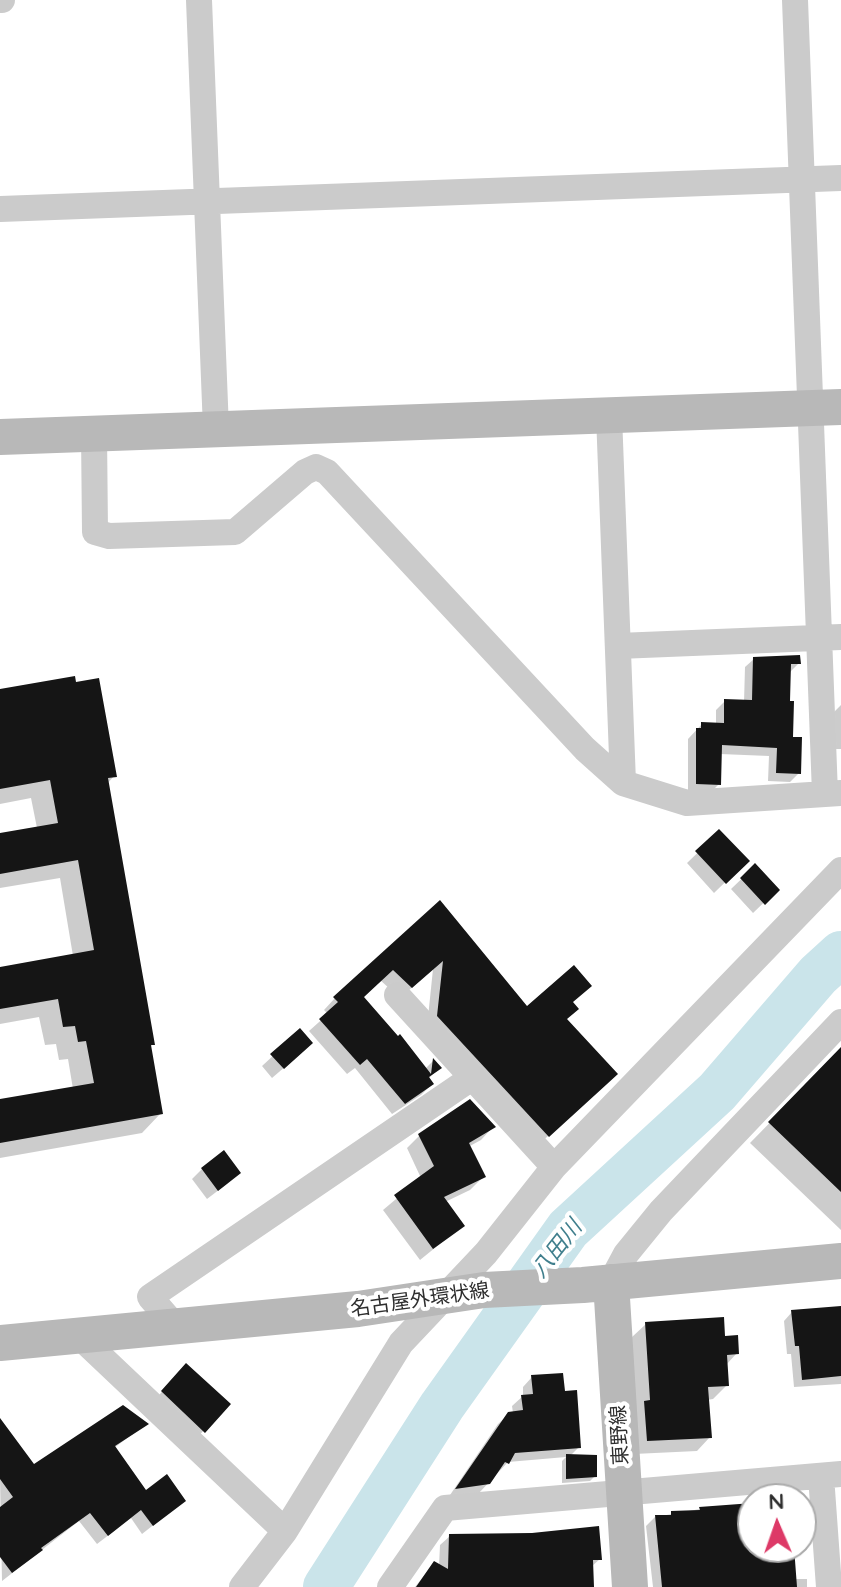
<!DOCTYPE html>
<html>
<head>
<meta charset="utf-8">
<style>
  body { margin:0 }
  #map { position:relative; width:841px; height:1587px; overflow:hidden; background:#fff; font-family:Quicksand,sans-serif }
  canvas { display:block }
  .north { position:absolute; left:737px; top:1483px; width:80px; height:80px; box-sizing:border-box; background:#fff; border:2px solid #ababab; border-radius:50%; rotate:358deg; font-size:22px; font-weight:700; line-height:32px; text-align:center; color:#2e2e2e }
  .north::after { content:''; display:block; margin:auto; width:28px; height:36px; background:#dd3967; clip-path:polygon(50% 0,100% 100%,50% 72%,0 100%) }
</style>
</head>
<body>
<div id="map">
<canvas width="841" height="1587"></canvas>
<div class="north">N</div>
</div>
<script>
const ctx = document.querySelector('canvas').getContext('2d');
ctx.lineJoin = 'round';
function fillPath(path, color) { ctx.fillStyle = color; ctx.fill(path, 'evenodd'); }
function stroke(path, color, width, dash) { ctx.strokeStyle = color; ctx.lineWidth = width; ctx.lineCap = dash ? 'butt' : 'round'; ctx.setLineDash(dash || []); ctx.stroke(path); }
function write(font, color, halo, rows, align = 'center') {
  ctx.font = font + ' Quicksand,"Noto Sans JP",sans-serif'; ctx.lineWidth = 8; ctx.setLineDash([]); ctx.textBaseline = 'middle'; ctx.strokeStyle = halo; ctx.fillStyle = color; for (const [text, x, y, turn = 0] of rows) {
    ctx.save(); ctx.translate(x, y); ctx.rotate((+turn || 0) * Math.PI / 180); ctx.textAlign = isNaN(turn) ? turn : align; if (halo) ctx.strokeText(text, 0, 0); ctx.fillText(text, 0, 0); ctx.restore();
  }
}
fillPath(new Path2D(`
  M754 659 799 663 789 673 791 739 799 773 790 782 768 781 769 756 720 754 719 784 710 793 688 792V739L702 724H716V710L725 701 744 702 745 667Z
  M0 691 114 776 107 784 153 1044 150 1047 161 1113 142 1133 0 1158V1101L73 1089 68 1059 59 1060 56 1044 45 1045 39 1017 0 1024V968L73 956 60 878 0 888V835L37 828 31 798 0 804Z
  M841 705V749H832L831 715Z
  M719 832 747 861 714 893 687 863Z
  M755 866 777 890 753 913 731 889Z
  M440 902 526 1009 571 1003 566 1020 604 1085 536 1147 427 1027 433 969 400 998 380 980 361 997 425 1069 433 1061 439 1068 428 1079 432 1084 421 1095 392 1114 355 1068 347 1074 309 1031 328 1014 324 1010 335 998Z
  M300 1031V1054L272 1078 262 1066Z
  M836 1055 841 1060V1230L750 1143Z
  M493 1127 481 1140 468 1147 483 1177 470 1190 445 1202 462 1226 420 1260 383 1210 421 1178 407 1148 420 1135Z
  M202 1169 228 1183 207 1199 192 1179Z
  M841 1308V1384L794 1387 791 1354H787L784 1321 792 1312Z
  M646 1324 723 1338 737 1353 726 1365 727 1385 713 1399 707 1400 710 1437 697 1451 634 1454 632 1337Z
  M176 1376 228 1404 193 1442 152 1403Z
  M532 1377 563 1393 579 1447 570 1456 595 1476 590 1481 562 1483V1461L566 1457 508 1462 479 1493 448 1498 498 1424 509 1414 513 1413 512 1406 523 1396V1387Z
  M146 1424 114 1448 146 1492 184 1501 142 1534 131 1518 97 1544 79 1521 2 1581 0 1479Z
  M753 1505V1547H792L794 1579H807V1587H653L646 1526 655 1517 700 1509Z
  M450 1536 600 1559 591 1567 592 1587H415L434 1563 439 1566 440 1545Z`), '#0003');
stroke(new Path2D(`
  M326 1587 442 1406 568 1229 717 1092 818 975 841 954`), '#cae4ea', 46);
fillPath(new Path2D(`
  M800 655 801 664H791L790 701H794L793 737H802L801 774 776 773 777 748 722 745 721 785 696 784V728H701V722L724 723V699L752 700 753 657Z
  M75 676 76 682 99 678 117 777 108 778 155 1045H151L163 1114 0 1143V1099L94 1083 86 1041 78 1042 75 1026 63 1027 58 999 0 1009V967L94 950 78 860 0 874V833L58 823 50 780 0 789V689Z
  M719 829 750 861 726 884 695 851Z
  M755 863 780 890 765 905 740 878Z
  M440 900 527 1006 574 965 592 986 573 1002 579 1009 567 1019 618 1074 549 1137 437 1016 443 961 412 988 393 970 364 997 398 1036 400 1034 431 1074 433 1058 442 1068 429 1077 434 1084 405 1104 367 1059 360 1065 319 1019 338 1002 333 997Z
  M300 1028 313 1043 284 1069 270 1054Z
  M841 1047V1192L768 1122Z
  M470 1099 496 1127 469 1143 486 1177 444 1197 465 1226 433 1249 394 1195 434 1166 418 1134Z
  M224 1150 241 1173 218 1191 201 1168Z
  M841 1306V1376L802 1380 799 1346H795L791 1310Z
  M724 1317 725 1336 738 1335 739 1354 727 1355 729 1386 708 1387 712 1438 647 1441 644 1401 650 1400 645 1322Z
  M186 1363 231 1404 205 1433 161 1391Z
  M563 1373 565 1391 577 1390 581 1448 515 1453 509 1464 505 1462 490 1484 455 1489 508 1412 523 1410 521 1395 533 1394 531 1375Z
  M123 1405 149 1424 115 1446 146 1490 167 1474 186 1501 153 1526 141 1510 108 1536 90 1513 41 1548 43 1550 12 1573 0 1557V1507L13 1497 0 1479V1418L34 1464Z
  M566 1454 597 1455V1477L566 1479Z
  M753 1503V1547H794L797 1587H662L655 1515H671V1511L700 1510 699 1507Z
  M599 1526 602 1560H593L594 1587H416L434 1561 448 1569 449 1534 532 1533Z`), '#151515');
stroke(new Path2D(`
  M0 0H2
  M199 0 216 429
  M795 0 825 794
  M0 209 841 178
  M609 415 623 783
  M94 433 95 532 109 536 235 532 305 472 316 467 327 472 585 749 623 783 687 803 841 793
  M618 646 841 637
  M397 995 554 1167
  M611 1282 626 1254 661 1211 841 1022
  M175 1326 150 1297 473 1077
  M79 1336 285 1531
  M821 1476 829 1587
  M242 1587 285 1531 401 1343 486 1253 554 1167 841 870
  M390 1587 445 1508 841 1474`), '#cbcbcb', 26);
stroke(new Path2D(`
  M0 437 841 407
  M611 1282 630 1587
  M0 1343 358 1309 484 1290 583 1285 841 1261`), '#b8b8b8', 36);
write('20px', '#2e2e2e', '#fff', [
  ["名古屋外環状線",420,1300,-8],
  ["東野線",620,1435,-93]
]);
write('italic 22px', '#407f8d', '#fff', [
  ["八田川",557,1249,-52]
]);
</script>
</body>
</html>
